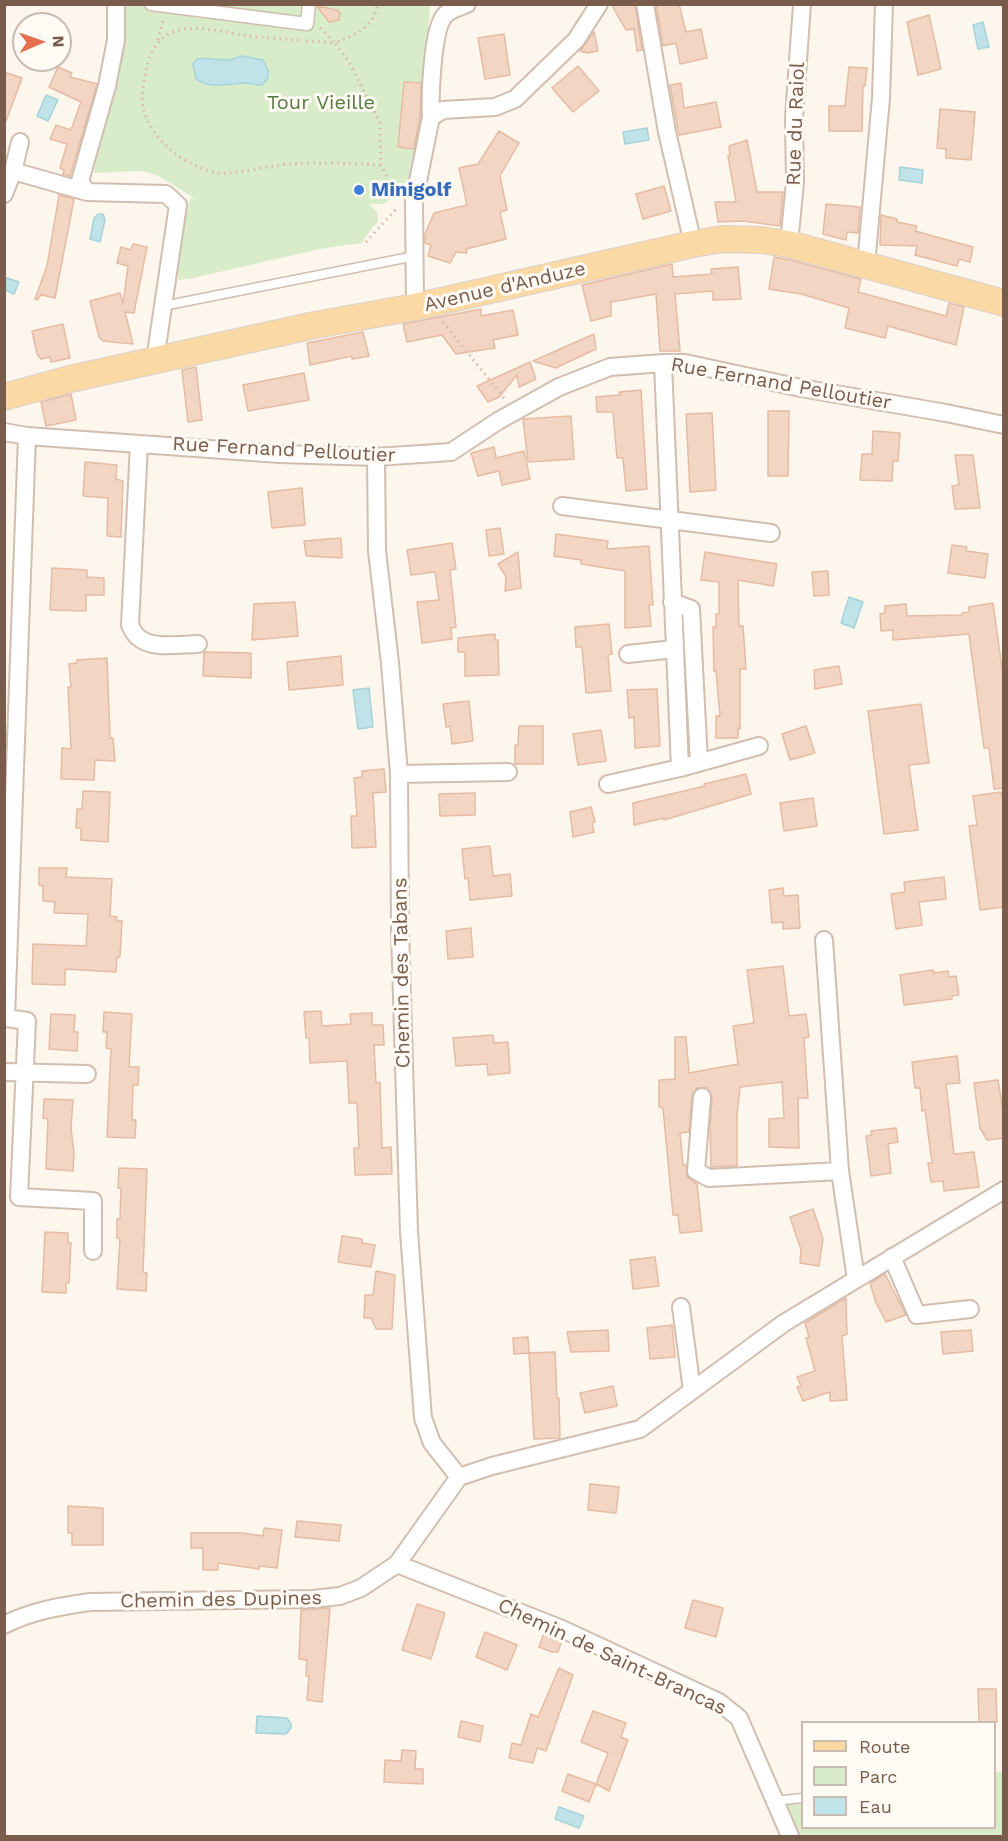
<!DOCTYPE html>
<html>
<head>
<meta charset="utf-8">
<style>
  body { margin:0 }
  #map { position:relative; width:1008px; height:1841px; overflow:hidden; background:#fdf6ec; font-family:"Work Sans",sans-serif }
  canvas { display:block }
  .frame { position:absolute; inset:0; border:6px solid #7a5c4d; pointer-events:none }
  .legend { position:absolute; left:801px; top:1721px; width:195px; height:108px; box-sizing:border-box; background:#fffaf3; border:2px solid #cabbb1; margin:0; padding:8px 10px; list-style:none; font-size:18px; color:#7a5c4d }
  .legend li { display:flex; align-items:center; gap:12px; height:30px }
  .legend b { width:30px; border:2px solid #cabbb1 }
  .north { position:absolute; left:12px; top:12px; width:60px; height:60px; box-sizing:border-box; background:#fffaf3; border:2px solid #cabbb1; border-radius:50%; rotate:88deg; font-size:16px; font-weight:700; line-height:24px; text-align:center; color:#7a5c4d }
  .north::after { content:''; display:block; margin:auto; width:21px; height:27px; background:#e76f51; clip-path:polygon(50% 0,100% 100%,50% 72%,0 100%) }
</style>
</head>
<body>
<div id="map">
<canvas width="1008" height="1841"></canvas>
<div class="frame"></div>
<ul class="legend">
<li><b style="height:8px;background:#fbd9a5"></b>Route</li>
<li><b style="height:16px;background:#d8ecc9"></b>Parc</li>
<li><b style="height:16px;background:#bfe3e8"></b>Eau</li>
</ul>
<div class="north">N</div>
</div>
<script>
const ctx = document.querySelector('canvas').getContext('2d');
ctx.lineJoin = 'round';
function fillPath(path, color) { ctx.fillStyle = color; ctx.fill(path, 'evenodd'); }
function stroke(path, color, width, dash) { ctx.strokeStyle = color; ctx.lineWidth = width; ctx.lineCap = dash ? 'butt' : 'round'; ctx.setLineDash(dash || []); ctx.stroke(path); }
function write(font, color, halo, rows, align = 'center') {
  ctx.font = font + ' "Work Sans",sans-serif'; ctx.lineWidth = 6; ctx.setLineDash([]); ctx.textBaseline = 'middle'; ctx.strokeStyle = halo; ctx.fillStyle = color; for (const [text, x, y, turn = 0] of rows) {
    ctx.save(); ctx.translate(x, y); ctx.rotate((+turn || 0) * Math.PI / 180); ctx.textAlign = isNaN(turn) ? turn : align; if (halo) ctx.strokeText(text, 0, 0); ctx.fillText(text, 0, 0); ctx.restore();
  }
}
fillPath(new Path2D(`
  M121 5H430L424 103 409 182 384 204H369L377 212 378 221 361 243 320 249 193 278 178 280C176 252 184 225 190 199L194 198 157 175 140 171 94 173Z
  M1003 1771V1836H797L783 1804 802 1802V1828H994L995 1773Z`), '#d8ecc9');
const water = new Path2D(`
  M983 22 989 47 978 49 973 25Z
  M242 56 263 60 268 70V78L262 85C257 85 253 84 248 83 230 83 211 90 196 79L193 64 197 59C217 56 221 65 242 56Z
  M46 95 58 100 48 121 37 116Z
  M647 128 649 140 625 144 623 132Z
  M900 167 923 170 922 183 899 180Z
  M98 214H103L105 220 100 242 90 239 94 218Z
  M4 277 19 282 14 294 5 290Z
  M849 597 863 602 854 628 841 623Z
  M369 688 373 727 358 729 353 690Z
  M257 1716 287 1718 291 1724V1728L286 1734 256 1733Z
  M559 1807 584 1816 579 1828 555 1819Z`);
fillPath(water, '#bfe3e8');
stroke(water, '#a5d3da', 1.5);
const building = new Path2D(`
  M611 4H635L642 50 637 51 634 29 626 30Z
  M656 4H679L686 32 701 29 707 58 680 64 676 43 663 46Z
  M317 6 337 10 340 13 339 20 329 22Z
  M929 15 941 69 918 75 907 22Z
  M594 32 598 51 587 53 580 51Z
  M504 34 510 75 485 79 478 38Z
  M578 66 599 91 573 112 552 88Z
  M58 67 72 73 70 77 97 84 70 176 63 174 64 170 60 168 67 144 50 139 56 125 71 130 81 102 49 87Z
  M849 67 867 68 865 86H863L862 131H829V106H845Z
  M4 72 22 78 6 121H4Z
  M404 82 421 83 420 116 414 149 398 147Z
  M681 83 684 108 716 102 721 127 679 135 670 85Z
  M940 109 975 112 971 160 946 158V149L937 148Z
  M499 131 519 143 500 176 507 210 500 212 506 239 466 249 467 253 456 252 450 263 428 256 431 245 425 243V234L434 213 467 205 459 168 478 164Z
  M747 140 757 192H783L780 226 743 221 718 222 715 202H736L728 156H730L729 146Z
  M664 186 671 211 643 219 636 194Z
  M59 195 74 199 55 298 42 295V294L37 300 35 299 47 266Z
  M826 204 860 207 858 233 847 232 846 240 823 234Z
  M881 215 897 219V222L917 226 915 231 973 247 970 262 959 259 957 266 915 255 917 246 880 245Z
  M133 244 147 247 134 313 125 312 133 344 103 341 99 337 90 301 120 293 123 304 128 266 117 263 121 247 131 250Z
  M774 257 791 260 861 279 858 292 946 316 949 303 964 307 956 345 888 326 885 338 845 328 849 308 801 294 769 289Z
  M672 264 673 277 712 274 711 269 738 267 741 299 713 300V291L675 294 680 351H660L656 294 611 302V316L591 321 582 285Z
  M481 309V316L513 310 518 335 493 340 495 348 456 354 442 335 407 342 403 324Z
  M63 324 70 358 51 362 50 357 41 359 37 354 32 331Z
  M363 332 369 356 352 359V356L310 365 307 343Z
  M594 334 596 349 564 364 556 368 533 361Z
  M530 362 536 379 519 387 517 375 499 397 488 402 477 386Z
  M196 367 202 420 188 422 182 370Z
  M304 373 309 400 248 411 243 385Z
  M641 390 647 489 626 491 623 458H617L613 412H597L596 397 620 395 619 392Z
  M71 394 76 420 46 426 41 402Z
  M768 411H789L788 476H768Z
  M712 413 716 490 690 492 686 414Z
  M571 416 574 459 528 462 523 419Z
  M873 431 900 433 898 461H893L892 481 860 480 862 454H872Z
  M494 447 496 458 524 451 530 479 502 485 499 471 478 476 471 453Z
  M955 455H973L980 508 955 509 952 486 959 485Z
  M85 462 117 465 116 479 123 481 121 537 107 536 108 498 83 496Z
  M302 488 305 525 272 528 268 492Z
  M500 528 504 554 489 556 486 530Z
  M556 534 608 541 607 549 649 546 653 605H649L651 626 625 628V571L581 564V560L554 556Z
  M341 538 342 558 306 556 304 541Z
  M452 543 456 569 450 570 456 627 451 628 452 639 422 643 417 602 439 600 435 572 411 575 407 550Z
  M952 545 967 547 966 551 988 554 985 578 948 573Z
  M518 552 521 588 505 591 506 577 498 564Z
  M705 552 777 564 773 586 738 580 739 626H743L746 669H740V729L738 728V738H716V716H720L716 671H714L713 627H716V614H719V582L701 580Z
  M52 568 87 570V577L104 578V595H86V611L50 610Z
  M828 571 829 595 814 596 812 572Z
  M295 602 298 636 252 640 254 604Z
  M993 603 1004 683V788L994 789 989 748H984L969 634 893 640V630L881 631 880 614 885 613V606L906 604 907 616 962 615V613L969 612V607Z
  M609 624 612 654 608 655 611 691 586 693 582 647H576L575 627Z
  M495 634V640H498L499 675 465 676V652H458V638Z
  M204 652 251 653V678L203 676Z
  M341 656 343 685 289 690 287 662Z
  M107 658 110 738H113L115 761 95 760 94 780 61 779 62 748 71 749 68 687H71L69 664 77 663V660Z
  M839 666 842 684 815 689 814 670Z
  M657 689 660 746 635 748 634 717 629 718 627 690Z
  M469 701 473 741 452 744 450 726 446 727 443 704Z
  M921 704 929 763 909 765 918 830 884 834 868 711Z
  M519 726H543V764H515V745H518Z
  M806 726 815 753 790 760 782 734Z
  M601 730 606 761 578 765 573 734Z
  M384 769 386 792 373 793 376 847 352 848 351 816H357L354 778 362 777V771Z
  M746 774 751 794 664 820V818L634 825 633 803 705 786 704 784Z
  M83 791 110 792 108 842 81 840V828H76L77 809H82Z
  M1001 792 1004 811V907L980 910 969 826 977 825 973 796Z
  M475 793V815L440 816 439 794Z
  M813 798 817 826 784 831 780 803Z
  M591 807 595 822 592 823 594 832 573 837 570 812Z
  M490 846 493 876 510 874 512 896 470 900 468 878 465 879 462 849Z
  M39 868H67L66 877 112 879 110 916 117 917 116 921H122L120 957H117L116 972 65 969V985L32 984 33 944 86 946 88 914 54 913 55 902 43 901V886L39 885Z
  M944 877 946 899 919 902 922 925 896 929 891 894 905 892 904 882Z
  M783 888 784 896 798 895 800 928 783 929V922L772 923 769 890Z
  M471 928 473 957 448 959 446 931Z
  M783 966 789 1016 806 1014 809 1037 804 1038 808 1098H798L799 1148 769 1147V1119L784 1118 782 1082 740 1087 737 1115V1166L711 1167 710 1129 712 1097 707 1088H697L692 1096 689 1132 680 1133 683 1165H686L687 1177 697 1184 702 1231 680 1233 678 1215H673L663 1108 659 1107V1080L675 1079V1037H686L689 1073 738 1064 733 1026 754 1023 747 970Z
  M933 970 934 973 948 971 949 977 956 976 959 995 952 996V999L904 1005 900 975Z
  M321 1011 322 1026 351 1024 350 1014 372 1013V1025H383L384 1045H374L376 1083 380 1082 382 1148 391 1147 392 1174 355 1175 354 1148H359L357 1103H349L347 1061 310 1063 309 1038H306L304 1012Z
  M104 1012 132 1014 129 1067H139L138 1085H133L132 1120H136L135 1138 107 1137 111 1049 106 1048 107 1032H103Z
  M51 1014 75 1015 74 1032H78L77 1051 49 1049Z
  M493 1035 494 1043 508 1042 510 1073 488 1075 487 1064 456 1066 453 1038Z
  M957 1056 960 1083 946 1084 954 1154 974 1152 979 1187 944 1191 943 1181 931 1182 928 1163H932L925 1110 922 1111 920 1088H915L912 1062Z
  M998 1080 1004 1118V1138L987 1140 980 1128 974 1083Z
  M44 1099 73 1100 71 1128 74 1153 73 1171 46 1169 48 1119 43 1118Z
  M896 1128 898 1142 888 1144 891 1173 871 1176 866 1136 872 1135 871 1131Z
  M119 1168 147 1169 143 1272 147 1273 146 1291 117 1289 120 1239 117 1238V1219H120L121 1188H118Z
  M813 1209 823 1239 819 1266 800 1263 801 1250 790 1217Z
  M45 1232 68 1233V1243H71L69 1283H66V1293L42 1292Z
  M342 1236 362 1239V1243L375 1245 371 1267 338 1262Z
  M655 1257 659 1286 633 1289 630 1260Z
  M376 1271 395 1275 392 1329H376L371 1318H364L365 1295H373Z
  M885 1274 906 1315 886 1322 876 1303 870 1283Z
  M846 1298 847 1334 842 1336 847 1400 830 1401V1392L803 1401 797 1387 801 1386 797 1377 815 1371 806 1338 809 1337 805 1323Z
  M672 1325 675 1357 650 1359 647 1328Z
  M608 1330 609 1351 571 1352 567 1332Z
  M971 1330 973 1351 943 1354 941 1332Z
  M528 1337 529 1353 514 1354 513 1338Z
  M555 1352 557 1398H559L560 1438 534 1439 529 1353Z
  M613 1386 617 1406 585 1413 580 1393Z
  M590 1484 619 1487 616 1513 588 1510Z
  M68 1506 103 1508V1545H72V1533H68Z
  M297 1521 341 1525 339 1541 295 1537Z
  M264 1528 282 1530 277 1568 259 1566V1569L218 1563V1570H203V1548H191V1533H242L263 1536Z
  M693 1600 723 1608 716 1637 685 1628Z
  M417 1604 445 1613 431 1659 402 1650Z
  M330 1608 322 1702 307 1700 309 1676H306L307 1660 299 1659 301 1610Z
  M485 1632 517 1645 507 1670 476 1657Z
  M544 1633 562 1640 558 1652H552L539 1647Z
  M559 1668 573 1675 546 1751 537 1748 533 1763 509 1758 512 1743 521 1745 531 1714 538 1717Z
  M978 1689H996L997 1722H979Z
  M593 1711 626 1723 621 1737 628 1740 609 1791 596 1784 608 1753 581 1742Z
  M461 1721 483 1726 480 1742 458 1737Z
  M402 1750 416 1751 415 1769H423V1784L384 1782 385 1760 401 1761Z
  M568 1774 596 1784 589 1802 562 1791Z`);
fillPath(building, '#f3d5c3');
stroke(building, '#e6bba3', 1.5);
const service = new Path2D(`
  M163 306 415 256
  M775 1801 802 1798`);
const pedestrian = new Path2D(`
  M151 4 307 24 309 4`);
const minor = new Path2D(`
  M116 4V40L107 86 80 181 87 192 166 194 178 205 155 360
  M645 4 667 132 693 244
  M431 117C430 96 432 29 445 15 451 9 460 7 467 4
  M13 171 20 142
  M4 194 13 171 87 192
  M789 244 795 182 794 118 802 4
  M866 265 881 98 884 4
  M415 307 414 201 431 117 443 110 495 107 515 99 576 40 599 4
  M663 363 680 768
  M4 432 27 436 280 454 376 457 451 452 498 421 559 387 610 367 663 363H685L801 388 946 413 1004 425
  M27 436 6 1018 27 1021 19 1197 93 1201V1251
  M139 444 130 625C132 629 134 634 138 637 151 650 181 644 198 644
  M376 457 377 551 390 663 399 774 400 930 409 1232 423 1418 432 1443 459 1477
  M562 506 771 533
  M672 602 691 609 699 763
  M628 654 674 649
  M399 774 508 772
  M608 784 680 768 759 746
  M824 940 840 1171 856 1279
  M4 1072 87 1074
  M702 1097 696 1171 709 1178 840 1171
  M892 1257 917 1315 970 1309
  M681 1307 692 1391
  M397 1564 562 1629 719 1702 739 1718 790 1836
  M4 1625C31 1611 61 1606 90 1602L313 1599 340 1596 361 1588 397 1564 459 1477 492 1466 640 1429 784 1323 1004 1190`);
const primary = new Path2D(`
  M4 397 70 379 315 325 415 307 693 244 722 239 761 240 789 244 1004 303`);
stroke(service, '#d1beb0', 11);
stroke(pedestrian, '#d1beb0', 15);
stroke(minor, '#d1beb0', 20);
stroke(primary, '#dad1cd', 28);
stroke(new Path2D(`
  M320 28 335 43C355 35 373 28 378 4
  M158 40 163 20
  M299 40C283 39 266 38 249 36 225 33 192 22 169 34 156 40 150 54 147 67 144 79 141 94 143 107 150 140 186 167 218 173 235 175 271 165 290 164 321 162 351 163 381 165
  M306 41 335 43 348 60 380 123 381 165 398 197
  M366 242 397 208
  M443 322 504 398`), '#d9b8a5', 3, [1.5, 4.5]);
stroke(service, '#fff', 8);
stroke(pedestrian, '#fff', 12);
stroke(minor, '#fff', 16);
stroke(primary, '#fbd9a5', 26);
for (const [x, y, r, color] of [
  [359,190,6,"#3f7fe0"]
]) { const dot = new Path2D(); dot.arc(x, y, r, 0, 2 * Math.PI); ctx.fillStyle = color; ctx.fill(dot); stroke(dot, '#fffaf3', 2); }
write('20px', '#537a41', '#fffaf3', [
  ["Tour Vieille",321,103]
]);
write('20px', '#7a5c4d', '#fffaf3', [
  ["Rue du Raiol",796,124,-88],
  ["Avenue d'Anduze",505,287,-13],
  ["Rue Fernand Pelloutier",781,384,10],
  ["Rue Fernand Pelloutier",284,450,3],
  ["Chemin des Tabans",402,973,-91],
  ["Chemin des Dupines",221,1600,-1],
  ["Chemin de Saint-Brancas",612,1657,25]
]);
write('bold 20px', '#366cbe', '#fffaf3', [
  ["Minigolf",371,190]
], 'left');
</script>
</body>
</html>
